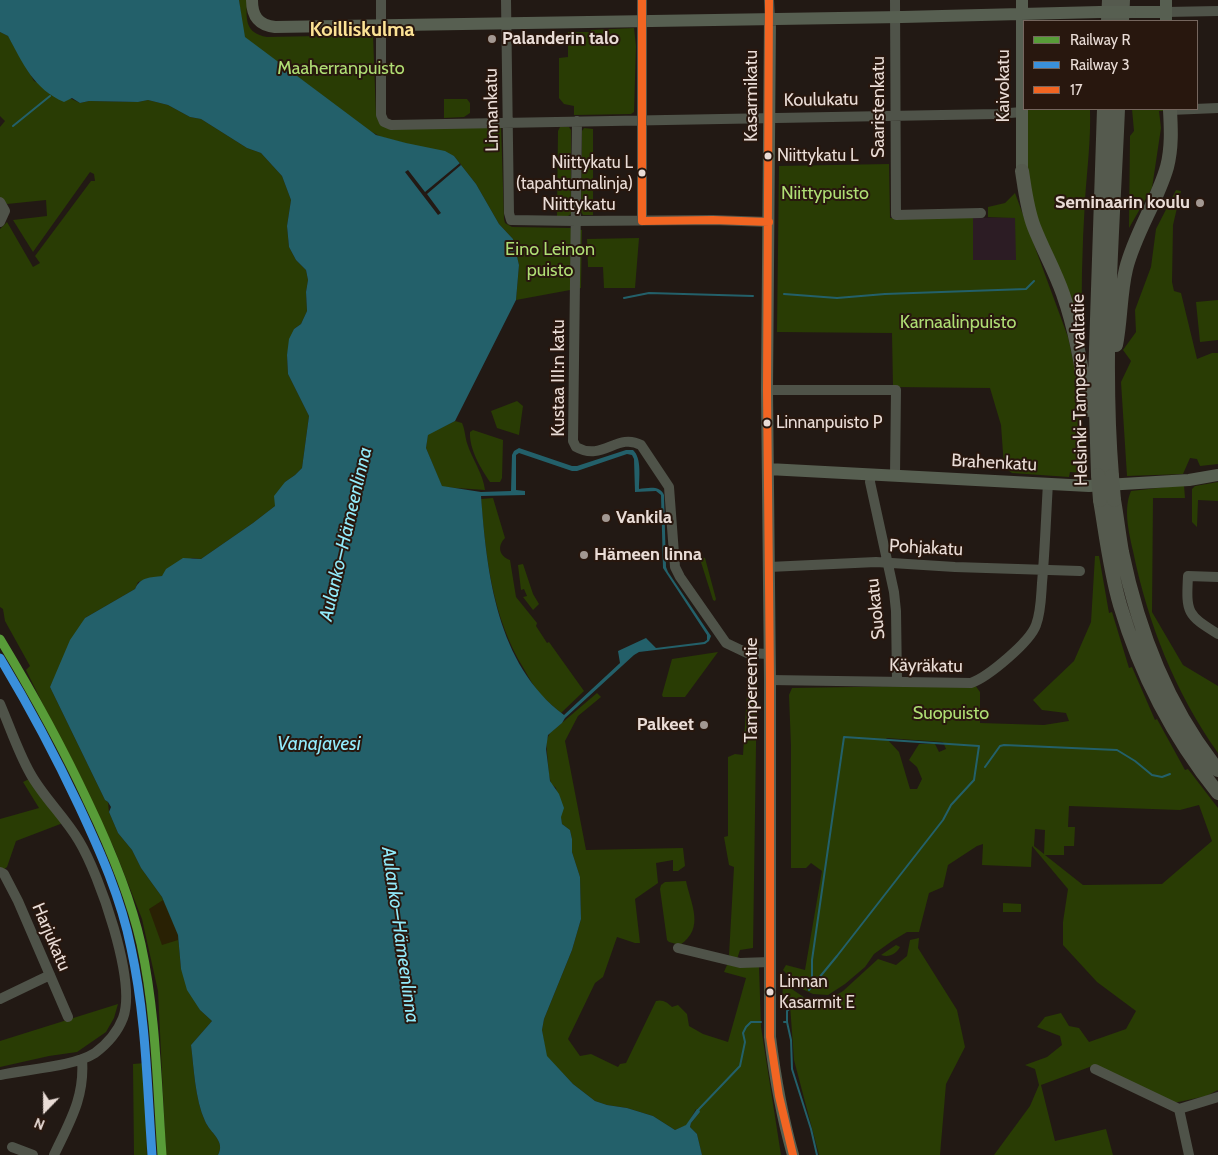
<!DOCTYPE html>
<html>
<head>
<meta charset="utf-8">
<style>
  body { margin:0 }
  #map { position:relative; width:1218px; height:1155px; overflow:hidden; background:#221914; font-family:Cabin,sans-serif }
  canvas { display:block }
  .legend { position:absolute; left:1023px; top:20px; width:175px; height:90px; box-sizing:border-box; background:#28170e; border:1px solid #75665e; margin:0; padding:6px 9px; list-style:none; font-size:15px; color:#e9dcd6 }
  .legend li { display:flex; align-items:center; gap:10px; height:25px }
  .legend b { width:25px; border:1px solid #75665e }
  .north { position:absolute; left:20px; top:1085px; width:50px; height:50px; -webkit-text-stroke:4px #28170e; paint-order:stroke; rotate:202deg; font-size:14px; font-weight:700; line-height:20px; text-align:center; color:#e9dcd6 }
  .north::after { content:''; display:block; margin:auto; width:18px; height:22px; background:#e9dcd6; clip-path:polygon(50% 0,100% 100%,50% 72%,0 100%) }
</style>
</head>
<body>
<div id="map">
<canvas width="1218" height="1155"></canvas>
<ul class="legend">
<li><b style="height:6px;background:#589c38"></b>Railway R</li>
<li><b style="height:6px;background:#3a90db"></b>Railway 3</li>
<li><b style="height:6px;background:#f26522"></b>17</li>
</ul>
<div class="north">N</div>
</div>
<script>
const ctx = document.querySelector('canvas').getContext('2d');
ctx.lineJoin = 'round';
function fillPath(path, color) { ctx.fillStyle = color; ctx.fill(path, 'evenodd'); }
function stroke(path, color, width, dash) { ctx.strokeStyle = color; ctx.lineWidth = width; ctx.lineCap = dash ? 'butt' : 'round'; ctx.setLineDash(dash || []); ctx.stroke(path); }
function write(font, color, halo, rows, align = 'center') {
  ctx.font = font + ' Cabin,sans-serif'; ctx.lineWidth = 4; ctx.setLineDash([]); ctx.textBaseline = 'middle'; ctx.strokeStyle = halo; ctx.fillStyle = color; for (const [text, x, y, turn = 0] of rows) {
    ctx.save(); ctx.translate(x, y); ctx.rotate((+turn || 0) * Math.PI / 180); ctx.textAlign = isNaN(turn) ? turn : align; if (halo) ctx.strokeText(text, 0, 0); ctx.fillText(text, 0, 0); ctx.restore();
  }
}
fillPath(new Path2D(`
  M1016 217V260H973V218Z`), '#2c1c24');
fillPath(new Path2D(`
  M239 0H247C246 20 245 33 267 37L373 35 376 116 380 122 501 125 504 219 505 223 512 227 570 228 582 230 581 288 516 300 519 265 513 239 499 224 476 184 454 156 381 137 370 131 244 37Z
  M634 28 636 46 634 112 631 114 574 115V106L564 104 559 98V58L568 57V32H591V30Z
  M0 32 8 36 34 81 80 103 89 101 138 102 148 100 168 105 190 117 201 119 247 148 261 153 282 176 291 200 287 226 289 247 296 260 306 270 308 280 306 292 307 311 301 324 294 329 287 355 288 374 309 416 302 468 295 475 285 482 275 506 253 523 201 559 192 558 162 576 138 582 135 589 85 618 50 687 105 800 108 802 109 812 118 833 132 850 141 868 162 897 178 935 181 969 200 1010 212 1021 191 1045C194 1069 195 1099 205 1121 210 1133 226 1141 218 1155H166L158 991 142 919 114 848 26 670 30 666 5 621 3 609 0 607V229L7 222 33 267 40 263 35 256 91 181H95L94 174 90 172 33 252 13 220 47 216 46 200 7 204 0 197V127L5 121 0 116Z
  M444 99H467L470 103V113L464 117 444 118Z
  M1026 109H1090C1091 140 1087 170 1085 200 1082 248 1081 295 1082 342L1038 226 1027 179Z
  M1132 109H1164V111H1159L1161 128 1152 188 1129 228 1130 136 1134 131Z
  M560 127H569L571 130V214L568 216H557L558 131Z
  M584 128 593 129V215H583L581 212 582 131Z
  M889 164 890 218H973V260H1016L1015 218 988 217V207L1005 203 1015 193 1068 337 1076 374 1086 473 1070 472 1069 477 1012 473 1004 467 1001 425 990 388 893 387 892 333 777 332 779 166Z
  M1176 190 1181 191 1173 225 1172 282 1174 291 1181 293 1197 359 1212 353H1218V464L1200 466 1197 459 1190 458 1183 474 1127 476 1121 382 1131 361 1123 350 1136 332 1135 310 1151 267 1156 229Z
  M639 238 635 288H604L603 267H588L587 239Z
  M1218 300V340L1200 342 1196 302Z
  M517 401 523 406 519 435 497 428 491 411Z
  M455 421 462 423C465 430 465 436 467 443 472 459 483 473 485 490L442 487 426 448 428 434Z
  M473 430 503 440 502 478 500 482H490C481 469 469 449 470 432Z
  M1218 482V501L1198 500 1197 527 1192 522V489L1195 486Z
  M1184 485 1185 498H1153L1152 612 1183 665 1218 686V753C1175 692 1148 624 1133 551 1129 533 1123 509 1131 491Z
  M493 498 505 538C497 546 499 556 510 560L516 597 537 623 536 626 547 643 549 642 584 691 561 713C554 707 547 701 541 695 534 687 529 678 524 669 492 617 486 558 481 499Z
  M1095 556H1099L1109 613 1112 612 1129 668 1132 667 1155 720 1157 719 1185 770 1188 769 1218 808V1090L1206 1096 1174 1103 1095 1065 1041 1085 1055 1141 1106 1129 1113 1155H994L1030 1106 1039 1085 1035 1069 1025 1065 1047 1057 1062 1045 1060 1036 1037 1027 1045 1017 1061 1013 1069 1026 1079 1028 1089 1042 1126 1029 1136 1011 1097 982 1063 945V922L1068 889 1032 846 1031 867 982 865 983 844 977 846 948 865 943 887 929 893 919 932H907L892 941 874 954 865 967 845 984 828 995 813 994 800 988 783 970 786 965 805 970 822 871 811 863 806 868H791V746L789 695 792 688 975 685 980 692V723L1044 725 1069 721 1066 713 1042 710 1033 700 1074 661 1091 622ZM886 738 943 742 946 749 939 752 935 744H919L909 760 917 767 922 779 917 789H910L899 752ZM1199 805 1212 841 1162 884 1083 885 1045 855H1064V846H1074L1075 827H1068L1069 806 1180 810ZM1035 829 1045 830 1044 854 1034 846Z
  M701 557 705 558 716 599 715 601 713 600 700 559Z
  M523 564 533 594 539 604 533 610 523 597 527 596 524 589 521 590 518 565Z
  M718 652 685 697H663L662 695 672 659Z
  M748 678H757L753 948 740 950 737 959 732 958 729 955 734 867 729 865 724 837 728 836V757L735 754 743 755Z
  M597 693 601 697 578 716 565 741 586 850 683 848 685 866 678 871H673V860L656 863 658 883 635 899 640 943H635L617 937 603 977 595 983 568 1039 580 1056 591 1054 618 1067 620 1064 626 1063 656 1001C663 999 668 1003 672 1007L678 1005 687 1014 689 1026 703 1034 728 1042 746 978 724 972 727 965 759 967 761 1027 781 1155H702L697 1134 690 1127 691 1123 700 1112 696 1109 687 1125 675 1130 653 1116 627 1108 607 1105 595 1101 573 1084 546 1056 542 1030 544 1019 572 950 581 919 580 877 572 852V839L570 830 562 824 556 788 551 784 549 775 546 741 550 733Z
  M29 779 63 823 16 841 7 867 2 871 0 870V819L39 808 23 782Z
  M686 881C691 905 705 928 680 945L669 942 667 940 660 889 661 885 665 882Z
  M1003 903 1021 904V912H1003Z
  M919 938 918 948 957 1010 965 1047 946 1084 940 1155H819L794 1060 790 1005H782L783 983 805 998 828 1000 843 991 878 959 896 965 907 956 910 940Z
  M896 945 900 947C896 954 889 958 881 955Z
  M118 1004 114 1018 106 1032 77 1052 49 1056 0 1067V1041Z
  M145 1063 147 1155H134L133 1064Z`), '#293c04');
fillPath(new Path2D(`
  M163 900 178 935V940L162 945 149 909Z`), '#292104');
fillPath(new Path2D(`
  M0 0H239L245 37 376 135 406 143 445 151 454 156 476 184 499 224 513 239 519 265 516 300 455 421 428 435 426 448 442 486 481 492 511 491 512 455 514 451 519 448 572 466H577L626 450H633C642 458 639 478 639 489 648 488 660 485 664 495L666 567 668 572 711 636 709 641 705 644 639 652 634 655 565 718 562 723 548 735 546 749 550 781 559 794 564 808 561 817 562 824 570 830 572 839V852L580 877 581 919 572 950 544 1019 542 1030 547 1056 573 1084 595 1101 607 1105 627 1108 653 1116 675 1130 686 1125 697 1109H699L700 1112 691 1123 690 1127 697 1134 702 1155H218C226 1141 210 1133 205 1121 195 1099 194 1069 191 1045L212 1021 200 1010 187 990 181 969 178 935 162 897 141 868 132 850 118 833 109 812 111 807 108 802 105 800 50 687 70 640 85 618 135 589C141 576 150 578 162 576L166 569 183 558 201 559 253 523 275 506 274 496 285 482 295 475 302 468 309 416 288 374 287 355 289 339 294 329 301 324 307 311 306 292 308 280 306 270 296 260 289 247 287 226 291 200 282 176 261 153 247 148 201 119 190 117 168 105 148 100 138 102 89 101 80 103 72 98 64 102C34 89 23 64 8 36L0 32ZM519 453 572 471H577L627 454 632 455 634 459 635 492 656 491 661 495 663 568 707 635V640L704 642 656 648 646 638 618 651 620 663 564 715C496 664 487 573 481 496L525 495V491L516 490V455Z`), '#23606a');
fillPath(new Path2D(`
  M460 163 461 165 427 194 441 213 438 215 405 172 408 170 425 192Z`), '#221914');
stroke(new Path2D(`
  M13 126 50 96
  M784 294 837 298 885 294 1026 289 1034 281
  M624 298 649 293 753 296
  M985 767 1000 746 1004 745 1117 750 1135 761 1152 775 1162 777 1170 774
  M812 986V960L844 737 979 746 974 780
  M809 990 837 956 943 820 951 805 974 780
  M784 1022H787V1011L802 998
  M787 1022 791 1040 792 1069 811 1129 817 1155
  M699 1109 740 1066 745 1042 743 1033 746 1027 751 1022H761`), '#23606a', 2);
stroke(new Path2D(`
  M381 0V115L384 122 391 125 997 114 1022 112
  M506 0 509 213 511 220 576 221 713 220 769 222
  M769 0 770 18
  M895 0 896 215 981 213
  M1166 12 1218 11
  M1170 110 1218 108
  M577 121 573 441 576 447C603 462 617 432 641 445L669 487 675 567 680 577 726 643 747 653 769 654
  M0 202 5 211 0 222
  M642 221V0
  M767 390H896L895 475
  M871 474 870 482 894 592 896 611 897 682
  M769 567 876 562 955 567 1080 571
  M1218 577 1188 576C1186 613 1187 615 1218 634
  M770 680 971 683C988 677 1030 642 1036 625 1041 612 1041 597 1042 583 1045 550 1046 516 1048 483
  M0 704C10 727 18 752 30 773 43 797 65 817 79 841 99 874 137 981 123 1018 118 1031 107 1044 95 1053 73 1067 27 1069 0 1075
  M0 872 4 874 18 901 68 1017
  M678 948 740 963 770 962
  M0 999 50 975
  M1095 1069 1179 1109 1218 1097
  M1179 1109 1189 1155
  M12 1147 33 1155
  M54 1155C70 1121 85 1097 82 1059`), '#4f5349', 10);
stroke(new Path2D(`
  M252 0C252 16 258 25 275 27L902 17 1100 12
  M1022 0V171
  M1166 0V21
  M1130 12H1166
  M770 18 767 390 770 680V1037C775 1077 782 1116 793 1155
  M768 469 1089 486 1189 480 1218 475`), '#575f51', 12);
stroke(new Path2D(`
  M1108 21 1109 0
  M1122 21 1123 0
  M1022 171C1025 190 1027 209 1034 227 1043 250 1055 271 1063 294 1076 331 1083 371 1087 410
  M1116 345C1121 320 1120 294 1126 269 1135 233 1157 202 1167 167 1172 148 1171 128 1170 110
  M1098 475 1095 379 1104 109
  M1112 476C1102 354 1113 231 1118 109
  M1100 500C1106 535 1110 571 1120 605 1140 673 1174 738 1218 793
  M1114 500C1117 517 1119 535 1122 552 1138 630 1168 708 1218 770`), '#555a4e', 14);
stroke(new Path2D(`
  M1100 12H1130`), '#575f51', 12);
stroke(new Path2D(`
  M1098 475 1100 500
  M1112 476 1114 500`), '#555a4e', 14);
stroke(new Path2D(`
  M642 0V221L713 220 769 222
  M769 0 767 390 770 680V1037L779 1096 793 1155`), '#f26522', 8);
stroke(new Path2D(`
  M0 639C32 692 62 746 88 802 110 848 130 895 141 944 156 1013 157 1085 162 1155`), '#589c38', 9);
stroke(new Path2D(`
  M0 658C29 706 55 755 79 806 100 851 121 898 131 948 146 1016 147 1086 152 1155`), '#3a90db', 9);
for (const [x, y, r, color] of [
  [492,39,5,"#a39892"],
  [768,156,4.5,"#e9dcd6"],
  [642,173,4.5,"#e9dcd6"],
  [1200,203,5,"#a39892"],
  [767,423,4.5,"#e9dcd6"],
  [606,518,5,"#a39892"],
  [584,555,5,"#a39892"],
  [704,725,5,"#a39892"],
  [770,992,4.5,"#e9dcd6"]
]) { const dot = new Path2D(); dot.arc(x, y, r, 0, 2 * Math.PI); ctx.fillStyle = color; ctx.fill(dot); stroke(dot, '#28170e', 2); }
write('17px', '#e9dcd6', '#28170e', [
  ["Niittykatu L",777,156],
  ["Niittykatu L",633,163,"right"],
  ["(tapahtumalinja)",633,184,"right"],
  ["Linnanpuisto P",776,423],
  ["Linnan",779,982],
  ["Kasarmit E",779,1003]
], 'left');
write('bold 18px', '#e9dcd6', '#28170e', [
  ["Palanderin talo",502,39],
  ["Seminaarin koulu",1190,203,"right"],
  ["Vankila",616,518],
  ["Hämeen linna",594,555],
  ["Palkeet",694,725,"right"]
], 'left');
write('18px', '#afde74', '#28170e', [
  ["Maaherranpuisto",341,69],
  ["Niittypuisto",825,194],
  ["Eino Leinon",550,250],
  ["puisto",550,271],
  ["Karnaalinpuisto",958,323],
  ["Suopuisto",951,714]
]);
write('18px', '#e9dcd6', '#28170e', [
  ["Kaivokatu",1004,86,-90],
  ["Kasarmikatu",752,96,-90],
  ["Koulukatu",821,100,-1],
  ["Saaristenkatu",879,107,-90],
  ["Linnankatu",492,110,-91],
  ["Niittykatu",579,205],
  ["Kustaa III:n katu",559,378,-90],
  ["Helsinki-Tampere valtatie",1080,390,-91],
  ["Brahenkatu",994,463,3],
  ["Pohjakatu",926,548,3],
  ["Suokatu",876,609,-96],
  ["Käyräkatu",926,666,1],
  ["Tampereentie",752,690,-90],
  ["Harjukatu",51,937,67]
]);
write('italic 19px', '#93ebfb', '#28170e', [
  ["Aulanko–Hämeenlinna",346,534,-77],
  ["Vanajavesi",319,744],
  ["Aulanko–Hämeenlinna",400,935,82]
]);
write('bold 20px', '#fce295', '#28170e', [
  ["Koilliskulma",362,30]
]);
</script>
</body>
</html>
